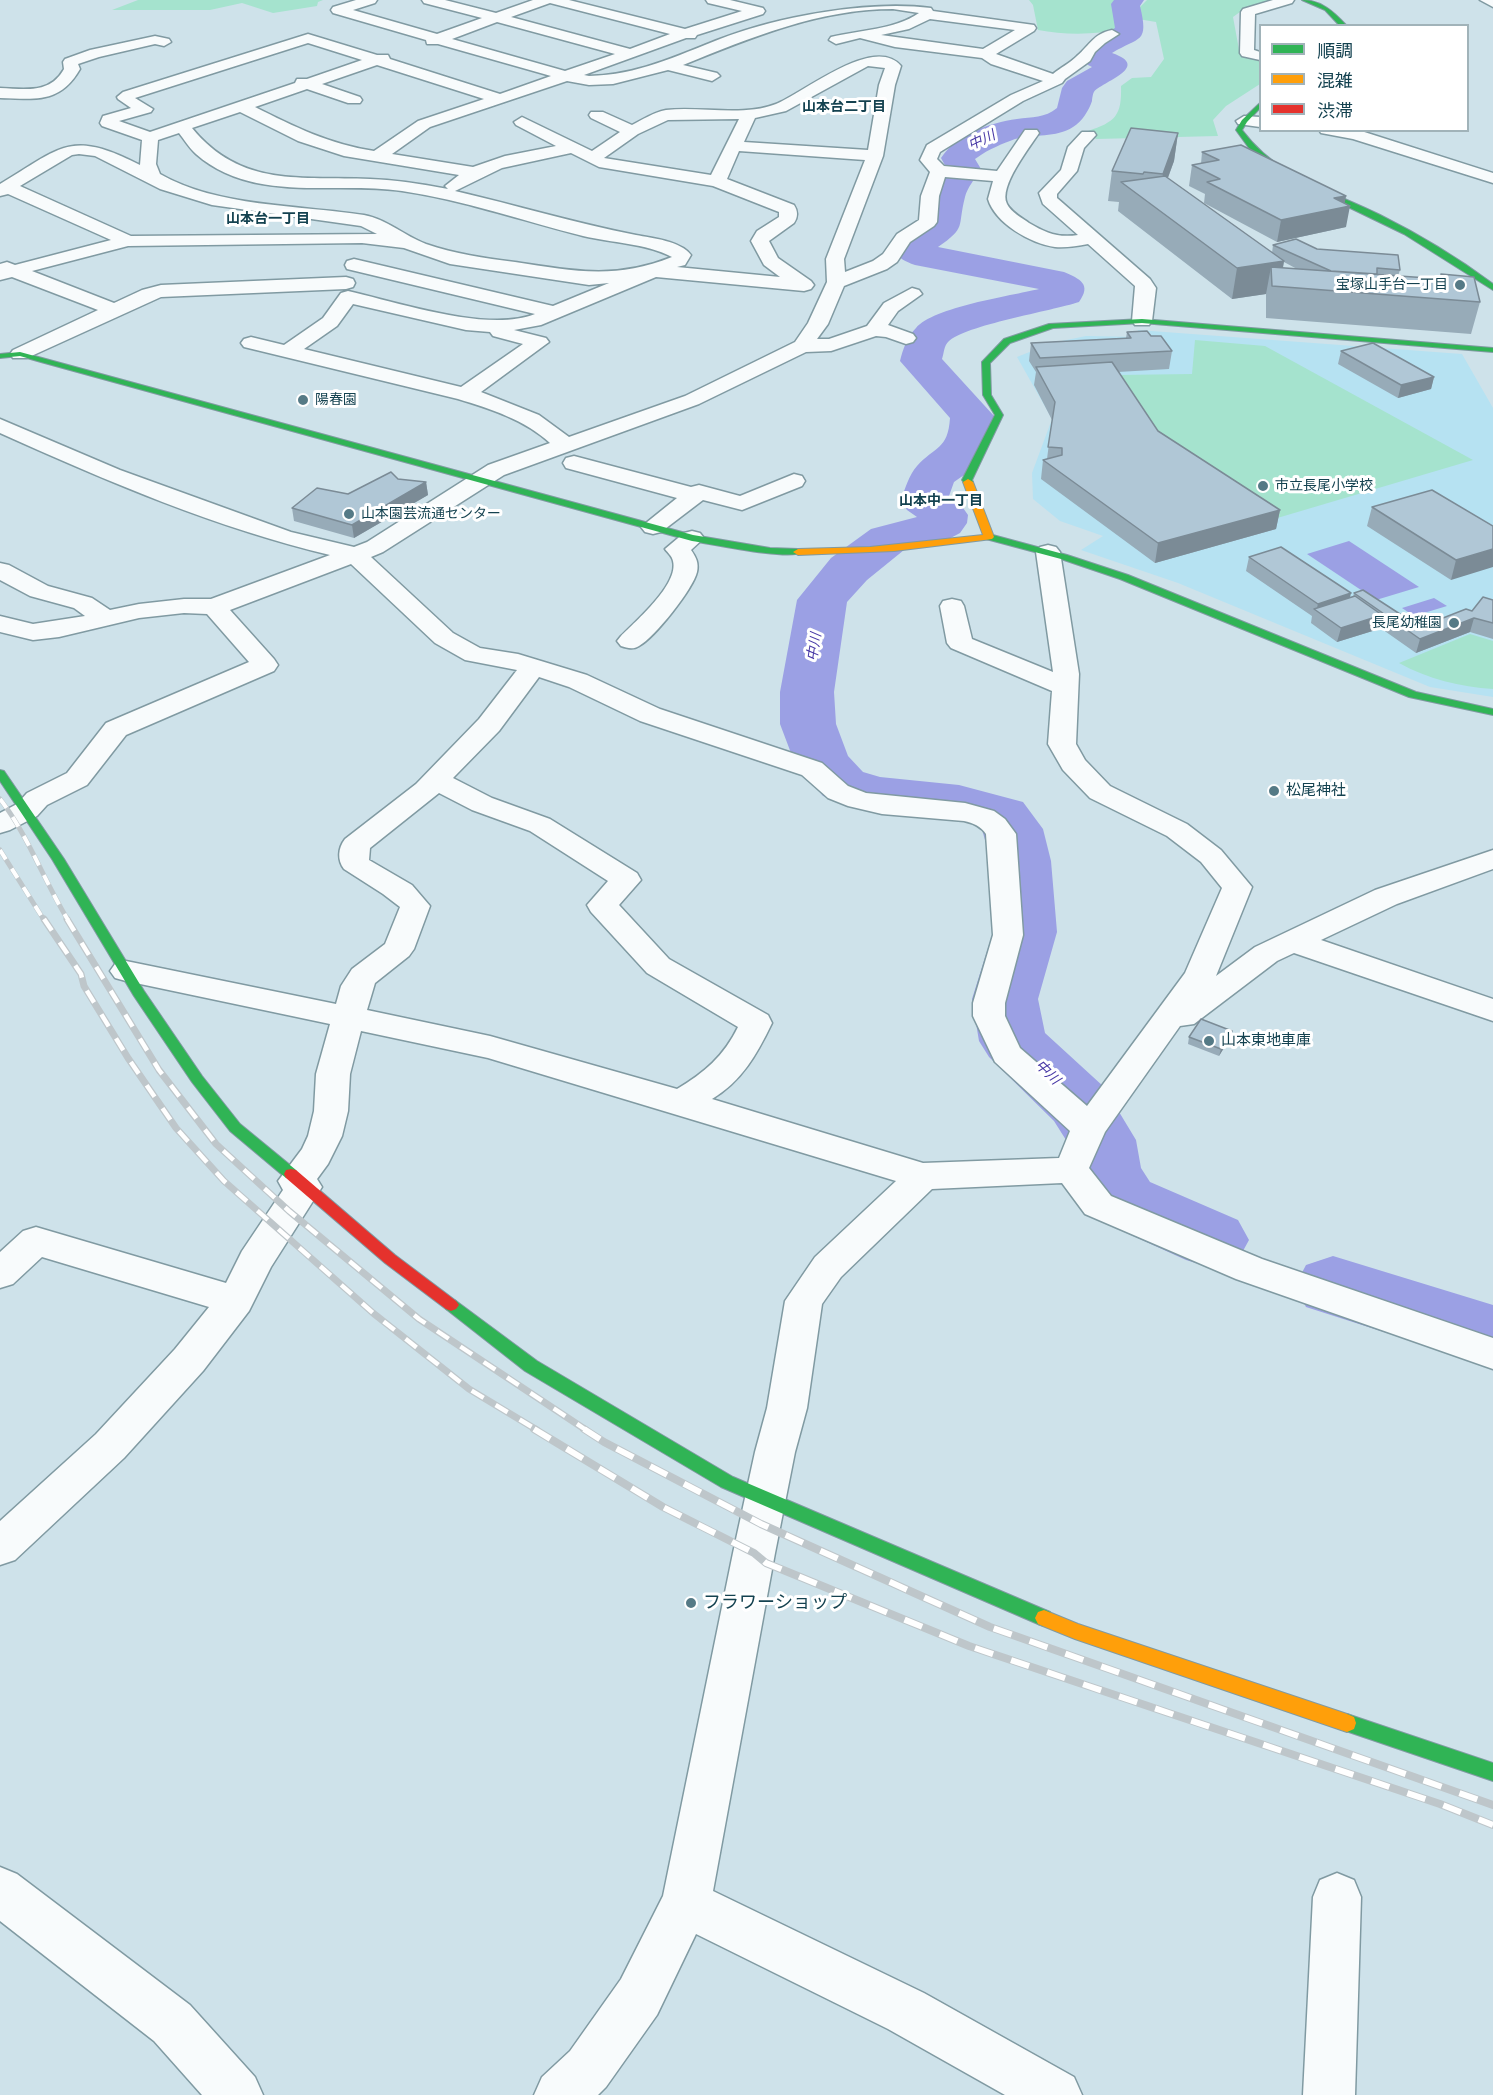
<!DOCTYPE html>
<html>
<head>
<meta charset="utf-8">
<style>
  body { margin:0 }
  #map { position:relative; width:1493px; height:2095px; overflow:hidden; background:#cee2ea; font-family:"Roboto Condensed","Noto Sans JP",sans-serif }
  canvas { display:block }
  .legend { position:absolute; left:1259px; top:24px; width:210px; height:108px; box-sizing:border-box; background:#fff; border:2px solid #a1b3b9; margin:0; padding:8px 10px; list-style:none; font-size:18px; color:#144250 }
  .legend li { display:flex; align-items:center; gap:12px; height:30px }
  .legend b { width:30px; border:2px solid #a1b3b9 }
</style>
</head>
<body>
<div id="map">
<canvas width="1493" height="2095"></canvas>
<ul class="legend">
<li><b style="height:8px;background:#30b455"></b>順調</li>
<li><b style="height:8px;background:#ff9f0a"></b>混雑</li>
<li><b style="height:8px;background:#e5322d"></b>渋滞</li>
</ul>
</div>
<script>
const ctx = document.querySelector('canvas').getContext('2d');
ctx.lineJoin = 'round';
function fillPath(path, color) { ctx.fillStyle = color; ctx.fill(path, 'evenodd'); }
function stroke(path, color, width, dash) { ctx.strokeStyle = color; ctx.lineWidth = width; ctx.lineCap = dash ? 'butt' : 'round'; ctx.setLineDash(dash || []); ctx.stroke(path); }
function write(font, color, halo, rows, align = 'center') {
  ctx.font = font + ' "Roboto Condensed","Noto Sans JP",sans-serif'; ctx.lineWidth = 6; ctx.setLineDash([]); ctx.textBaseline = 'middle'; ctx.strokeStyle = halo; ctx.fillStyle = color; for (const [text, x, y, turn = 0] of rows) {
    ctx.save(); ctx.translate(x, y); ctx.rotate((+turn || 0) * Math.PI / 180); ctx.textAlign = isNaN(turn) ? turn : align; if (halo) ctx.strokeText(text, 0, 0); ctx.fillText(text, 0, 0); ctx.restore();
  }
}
fillPath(new Path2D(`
  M1138 330 1462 354 1493 408V697L1430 687 1178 583 1081 550 1103 536 1060 521 1033 499 1032 473 1052 419 1017 357 1052 343 1086 336 1137 337Z`), '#b6e2f2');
fillPath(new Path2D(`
  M138 0H323L318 2 317 6 273 13 242 3 210 10H112Z
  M1029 0H1117L1116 8 1122 29C1096 35 1064 35 1038 30L1033 5Z
  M1147 0H1272L1244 9 1233 17 1240 55 1260 60V84L1226 106 1213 120 1218 136 1096 139 1088 131C1115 122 1122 116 1121 86L1132 78 1151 77 1164 59 1156 22 1138 19 1139 8Z
  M1195 340 1265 346 1473 460 1274 519 1159 445 1118 375 1192 374Z
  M1470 634 1493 641V689C1460 687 1428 679 1399 663Z`), '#a5e3ce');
fillPath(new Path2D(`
  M1349 541 1419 587 1376 600 1307 554Z
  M1434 598 1447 606 1414 616 1402 608Z`), '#9ba0e4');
fillPath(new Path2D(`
  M1114 0H1144L1140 6C1149 44 1140 36 1112 53 1153 67 1101 82 1094 92 1093 93 1092 99 1092 101 1089 110 1082 122 1073 127 1056 138 1034 134 1015 139 1004 143 987 150 978 157L975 159 981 169C976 177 967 188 965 197 957 228 967 227 938 247L1064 272C1080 279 1092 284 1079 302 1052 311 965 325 948 342 944 346 944 353 942 359L994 416 993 438 964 475 954 482 949 496 961 505 968 515 967 523 960 533 945 541 904 550 867 580 847 602 834 692 836 724 848 756 863 772 880 777 959 785 1023 802 1043 829 1051 861 1057 932 1038 999 1045 1033 1104 1087 1136 1140 1141 1168 1150 1182 1238 1220 1249 1240 1238 1260 1212 1268 1186 1260 1098 1220 1069 1172 1066 1140 1054 1121 989 1057 979 1041 972 999 993 932 991 861 981 826 955 819 873 811 823 796 794 761 780 724V692L797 600 831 558 871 529 917 517 907 510 901 500C905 489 909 475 917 466 935 446 948 450 950 418L900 361C903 349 907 337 916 328 934 307 1010 296 1039 289L915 265C875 251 906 236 925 222L929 195 947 169 941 158C957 134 989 123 1017 119 1032 117 1045 118 1057 108L1062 88 1067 81 1092 67 1088 65 1081 53C1090 40 1101 35 1115 28L1111 4Z
  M1333 1256 1493 1305V1367L1306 1307 1295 1286 1306 1265Z`), '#9ba0e4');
const street = new Path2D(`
  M356 0H377L375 3 353 10 437 34 482 18 424 3 422 0H445L496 13 533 0H569L685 29 742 11 708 3 706 0H730L763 8 765 11 763 14 697 35 695 38H686L584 75 589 76C638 75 676 56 720 39 778 16 871 0 931 8L933 11 1034 25 1036 28 1034 31 996 54 1053 74C1060 68 1070 63 1077 56 1090 45 1093 34 1112 30L1119 34 1105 43 1095 52 1090 61 1065 79 1062 83 1023 101 940 152 937 159 944 166 997 171 1025 130H1037L1039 133C1030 147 998 187 1007 204 1011 212 1022 218 1029 223 1046 233 1058 238 1078 235L1043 204 1039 193 1061 170 1068 147 1082 132H1094L1096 135 1084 148 1077 171 1057 194V198L1150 279 1156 288 1152 321 1149 325H1135L1132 321 1135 286 1088 244C1077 246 1066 248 1055 247 1031 244 995 223 988 199L993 181 945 177 939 196 937 222 934 226 910 242 897 262 887 269 844 286 828 324 817 339H829L867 326 884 303 912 288 919 290 922 294 898 311 888 325 913 334 916 338 913 342 906 344 886 337 876 336 831 351 806 352 699 404 504 475 383 552 371 557 453 633 480 648 518 654 587 675 660 709 822 763 848 786 866 793 965 803 994 811 1005 819 1016 834 1023 935 1005 1003V1016L1020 1048 1087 1106 1185 973 1222 888 1201 862 1167 836 1090 798 1063 770 1048 744 1052 691 951 648 947 643 940 606 943 601 952 599 961 601 964 606 972 639 1053 672 1036 552 1040 547 1048 545 1056 547 1060 552 1079 674 1076 744 1085 760 1110 786 1187 824 1221 850 1252 887 1216 976 1255 947 1375 890 1493 850V869L1397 904 1321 940 1493 999V1021L1294 953 1277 961 1194 1024 1180 1026 1105 1132 1089 1168 1111 1196 1262 1259 1493 1338V1369L1236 1279 1085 1214 1062 1183 932 1189 841 1277 822 1304 807 1408 795 1452 775 1553 713 1891 924 1993 1074 2077 1082 2095H1005L888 2029 696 1934 657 2015 606 2087 598 2095H534L542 2077 570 2051 621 1979 663 1896 733 1553 755 1452 767 1408 785 1301 815 1257 896 1181 488 1058 361 1031 350 1074 348 1111 342 1136 328 1164 317 1179 322 1187 271 1267 249 1311 203 1371 124 1458 15 1560 0 1565V1521L96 1434 175 1349 209 1307 42 1257 13 1284 0 1288V1252L23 1231 36 1227 226 1283 242 1251 283 1190 278 1181 302 1149 308 1136 314 1111 316 1074 330 1024 126 981 115 978 110 971 115 964 126 961 336 1004 341 986 352 969 385 944 400 907 383 894 344 869C337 860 338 848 345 839L416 784 479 719 517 670 465 660 435 643 351 564 230 610 274 659 278 665 274 671 126 735 87 785 47 805 37 816 10 830 0 833V813L17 804 27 793 67 773 106 723 249 662 207 614 184 613 139 618 59 637 33 640 0 632V616L33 624 85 616 74 608 30 596 0 580V563L9 565 48 586 92 598 110 610 139 604 184 599H211L330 555C216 528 107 481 0 433V419L120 470 291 532 354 547 367 542 488 465 550 443C525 420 491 409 458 399L244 347 241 343 244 339 251 337 284 345 323 318 341 293 348 291C397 302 488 333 535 314L347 269 345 265 347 261 354 259 553 306 609 283 589 285 450 264 404 248 362 243 128 246 32 271 114 303 142 290 161 285 346 277 353 279 355 283 353 287 346 289 161 297 27 358H13L10 354 13 350 98 310 12 277 0 280V264L7 262 15 265 111 240 8 194 0 196V184C62 147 70 129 140 165L142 140 102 126 100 123 103 116 131 108 118 99 117 97 123 92 308 34 377 55H388L390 59 500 94 551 76 438 44H427L426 40 333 13 331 10 333 7ZM550 3 670 34 630 49 511 17ZM893 9 919 13C894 30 859 30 831 37L829 40 836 44 860 38 895 47 982 58 991 64 1043 81 1011 95 927 145 920 160 930 172 921 196 919 220 897 234 883 254 873 261 845 272 844 259 883 156 895 85 901 66C874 34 804 93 776 104 742 117 701 106 666 110 654 112 642 120 632 125L603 112H591L589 115 591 118 620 132 592 151 522 117 514 122 516 125 556 146 505 156 473 167 392 154 430 127 567 81 589 85 613 84 668 70 712 81 720 76 717 73 683 65C750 38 819 9 893 9ZM930 19 1015 30 983 49 881 35 909 29ZM497 22 615 54 565 71 452 39ZM308 43 362 60 307 79H297L295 83 150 132 119 121 151 112 153 109 135 98ZM377 65 484 99 418 121 374 151C329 144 295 127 255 107L307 89 348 103H360L362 100 360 97 322 84ZM868 66 885 68 879 85 868 150 744 142 755 118 786 111ZM240 112 298 141 344 156 459 175 445 186 448 189C422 184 397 180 370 179 301 176 241 188 192 128ZM739 119 711 175 604 158 638 134 668 120ZM179 133C184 139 189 148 196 154 253 204 334 181 402 191 464 200 523 221 583 236 612 243 645 243 672 257 615 280 573 271 515 262 484 258 455 254 426 244 405 236 386 219 364 215 299 205 217 207 160 174L156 164 158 140ZM739 151 865 160 826 259 827 282 808 323 795 342 685 396 569 437 539 415 481 392 549 342 546 338 514 330 541 325 656 277 804 291 811 289 814 285 811 281 778 258 769 241 794 223C798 217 798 211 794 205L727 179ZM571 153 599 167 713 186 779 212V217L757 231 751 241 764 265 780 277 677 267 685 265 691 255C681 241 652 238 636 235 574 223 516 205 455 191L502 168ZM79 154 95 156 160 189 212 205 361 226 377 234 131 236 20 186 72 155ZM353 304 466 330 490 332 493 336 523 344 461 387 304 349 337 326ZM539 677 569 687 640 721 802 775 828 798 848 806 882 814 964 821C973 823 981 826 986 834L993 935 973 1003V1016L995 1062 1070 1131 1059 1158 923 1163 712 1099C742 1081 757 1054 772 1023L768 1015 669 959 619 905 641 880 637 873 550 819 492 798 453 778 499 731ZM439 793 472 810 530 831 608 881 587 905 591 912 647 973 738 1027C724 1056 704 1073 677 1089L490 1036 367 1010 375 983 409 956 414 949 430 906 412 885 369 860 370 848Z
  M1273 0H1294L1292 3 1255 14 1254 50 1260 52V60L1242 56 1240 53 1241 12 1243 9Z
  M1480 0H1493V7Z
  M155 36 169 39 171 42 164 46 155 44 99 57 78 64 80 69C60 104 35 99 0 98V88C26 89 50 94 64 69L63 62 65 59 90 50Z
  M1244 116 1260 117V127L1238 124 1236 121Z
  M1319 130H1358L1493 173V183L1353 139 1321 133Z
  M574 456 691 487 699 485 740 496 794 474 802 476 805 481 802 486 742 510 703 500 661 532 653 534 645 532 641 527 677 498 566 468 563 463 566 458Z
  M692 531 700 533 704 538 691 550C696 557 699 563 697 572 693 589 655 637 639 646 633 650 627 648 621 646L617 641 621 636C636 621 679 584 673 561 672 556 668 553 665 549L684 533Z
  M0 1867 17 1874 190 2005 255 2077 263 2095H202L154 2041 0 1921Z
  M1337 1873 1354 1880 1361 1897 1355 2095H1303L1313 1897 1320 1880Z`);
const fast = new Path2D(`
  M1302 0C1321 0 1334 12 1347 26H1340L1325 10Z
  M1260 103V108L1247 122 1242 130C1279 179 1328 189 1380 215 1420 235 1458 258 1493 284V290L1404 234 1280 174 1249 148 1236 130 1242 120Z
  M1142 319 1493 348V352L1142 323 1053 328 1010 343 990 363 991 395 1003 415 972 480 973 482 965 484 962 480 995 415 983 395 982 362 1004 339 1049 324Z
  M20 352 693 535 770 548 798 549 803 552C790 561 712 544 692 541L41 362 20 356 0 358V354Z
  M989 534 1067 555 1128 575 1416 692 1493 709V715L1409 697 1120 579 1061 559 986 539V535Z
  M0 770 4 771 64 859 144 991 202 1076 240 1124 296 1170 298 1174 296 1178H286L230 1131 192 1082 134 996 52 859 0 781Z
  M451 1299 456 1301 537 1361 733 1477 1050 1612 1053 1618 1050 1624 1044 1626 1038 1624 721 1487 525 1371 446 1309 443 1305 446 1301Z
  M1347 1714 1493 1763V1781L1340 1729 1338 1723 1340 1717Z`);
const slow = new Path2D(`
  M968 479 973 482 994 537 992 539 894 551 798 555 793 552 798 549 870 547 983 535 963 482Z
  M1044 1610 1078 1624 1347 1714 1354 1717 1356 1723 1354 1729 1347 1732 1075 1639 1038 1624 1035 1618 1038 1612Z`);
const jam = new Path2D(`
  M291 1169 296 1170 395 1255 456 1301 459 1305 456 1309 451 1311 446 1309 385 1263 286 1178 284 1174 286 1170Z`);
stroke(street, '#809aa2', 3);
stroke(fast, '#809aa2', 2);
stroke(slow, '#809aa2', 2);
stroke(jam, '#809aa2', 2);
fillPath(street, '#f8fbfc');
fillPath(fast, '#30b455');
fillPath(slow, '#ff9f0a');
fillPath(jam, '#e5322d');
const railFar2 = new Path2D(`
  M0 799C28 835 44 881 68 920
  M0 850 44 920`);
const railFar1 = new Path2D(`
  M44 919 81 974 84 986 128 1058 176 1128 224 1181 373 1313 469 1389 537 1430
  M67 919 159 1070 216 1144 289 1211 419 1319 586 1430`);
const rail = new Path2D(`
  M534 1429 663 1507 754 1553 766 1563 969 1646 1440 1804 1493 1825
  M584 1429 604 1442 761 1524 990 1627 1493 1805`);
stroke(railFar2, '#bec6ca', 5);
stroke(railFar1, '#bec6ca', 7);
stroke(rail, '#bec6ca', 8);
stroke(railFar2, '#fff', 4, [11]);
stroke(railFar1, '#fff', 4.5, [14]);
stroke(rail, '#fff', 6, [19]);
fillPath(new Path2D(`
  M1178 133 1174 161 1168 178 1272 253 1273 245 1317 249 1400 270 1398 276 1440 279 1441 274 1480 302 1471 334 1266 318V294L1232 299 1118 211 1119 202 1108 201 1112 171ZM1284 262 1297 269 1283 268Z
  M1202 152 1346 196 1344 203 1346 227 1277 242 1204 203 1205 194 1189 186 1192 165 1201 164Z
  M1127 332 1151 336 1172 351 1169 369 1118 372 1158 431 1280 510 1276 529 1155 563 1041 479 1043 460 1047 459 1052 420 1034 385 1036 372 1029 361 1031 343 1126 338Z
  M1341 351 1434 377 1431 389 1398 398 1338 364Z
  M398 479 426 482 428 495 354 538 294 521 292 508 348 494Z
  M1372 507 1493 526 1451 580 1367 526Z
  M1249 557 1350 598 1353 597 1354 593 1420 627 1472 611 1493 600V639L1470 632 1416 653 1379 627V629L1337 642 1311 623 1312 616 1246 571Z
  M1189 1037 1230 1038 1219 1056 1188 1044Z`), '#97abb8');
fillPath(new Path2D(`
  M1178 133 1174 161 1158 204 1163 174Z
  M1346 196 1344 207 1350 206 1346 227 1277 242 1281 220 1334 198Z
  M1284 261 1279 287 1271 267 1266 294 1232 299 1237 268Z
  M1434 377 1431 389 1398 398 1401 385Z
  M426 482 428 495 354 538 352 525Z
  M1280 510 1276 529 1155 563 1158 543Z
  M1493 549V567L1451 580 1456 560Z
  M1351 593 1348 607 1316 611 1318 604Z
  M1382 615 1379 629 1337 642 1341 628Z
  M1474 618 1470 632 1416 653 1420 639Z
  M1232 1031 1230 1038 1219 1056 1221 1049Z`), '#7b8b96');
const building = new Path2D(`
  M1131 128 1178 133 1163 174 1144 172 1143 174 1112 171Z
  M1241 145 1346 196 1334 198 1350 206 1281 220 1207 182 1220 179 1192 165 1219 160 1202 152Z
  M1165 176 1284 261 1237 268 1121 182Z
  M1296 239 1317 249 1398 255 1400 270 1377 268V274L1331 271 1273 245Z
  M1271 267 1442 279 1441 274 1474 277 1480 302 1272 286Z
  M1147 331 1151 336H1161L1172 351 1040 358 1031 343 1131 338 1127 332Z
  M1373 343 1434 377 1401 385 1341 351Z
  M1112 362 1158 431 1280 510 1158 543 1043 460 1062 455V448L1048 447 1055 402 1036 367Z
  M391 472 398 479 426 482 352 525 292 508 317 488 348 494Z
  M1432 490 1493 526V549L1456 560 1372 507Z
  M1281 547 1351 593 1318 604 1249 557Z
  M1363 590 1420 627 1466 609 1472 611 1483 597 1493 600V623L1474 618 1420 639 1354 593Z
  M1355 596 1382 615 1341 628 1314 609Z
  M1201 1019 1232 1031 1221 1049 1189 1037Z`);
fillPath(building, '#b0c7d6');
stroke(building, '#7b8b96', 1.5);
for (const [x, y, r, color] of [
  [1460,285,6,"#557a86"],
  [303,400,6,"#557a86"],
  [1263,486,6,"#557a86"],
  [349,514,6,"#557a86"],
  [1454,623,6,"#557a86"],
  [1274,791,6,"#557a86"],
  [1209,1041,6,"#557a86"],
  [691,1603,6,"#557a86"]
]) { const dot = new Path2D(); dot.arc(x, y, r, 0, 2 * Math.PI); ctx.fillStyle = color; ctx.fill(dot); stroke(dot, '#fff', 2); }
write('bold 14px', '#144250', '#fff', [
  ["山本台二丁目",844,107],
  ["山本台一丁目",268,219],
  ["山本中一丁目",941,501]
]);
write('italic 14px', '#4839a6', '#fff', [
  ["中川",982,141,-25],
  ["中川",815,647,-81],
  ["中川",1047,1073,44]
]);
write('14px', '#144250', '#fff', [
  ["宝塚山手台一丁目",1448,285,"right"],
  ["陽春園",315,400],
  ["市立長尾小学校",1275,486],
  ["山本園芸流通センター",361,514],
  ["長尾幼稚園",1442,623,"right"]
], 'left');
write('15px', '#144250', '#fff', [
  ["松尾神社",1286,791],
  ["山本東地車庫",1221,1041]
], 'left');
write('18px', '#144250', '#fff', [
  ["フラワーショップ",703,1603]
], 'left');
</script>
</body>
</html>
